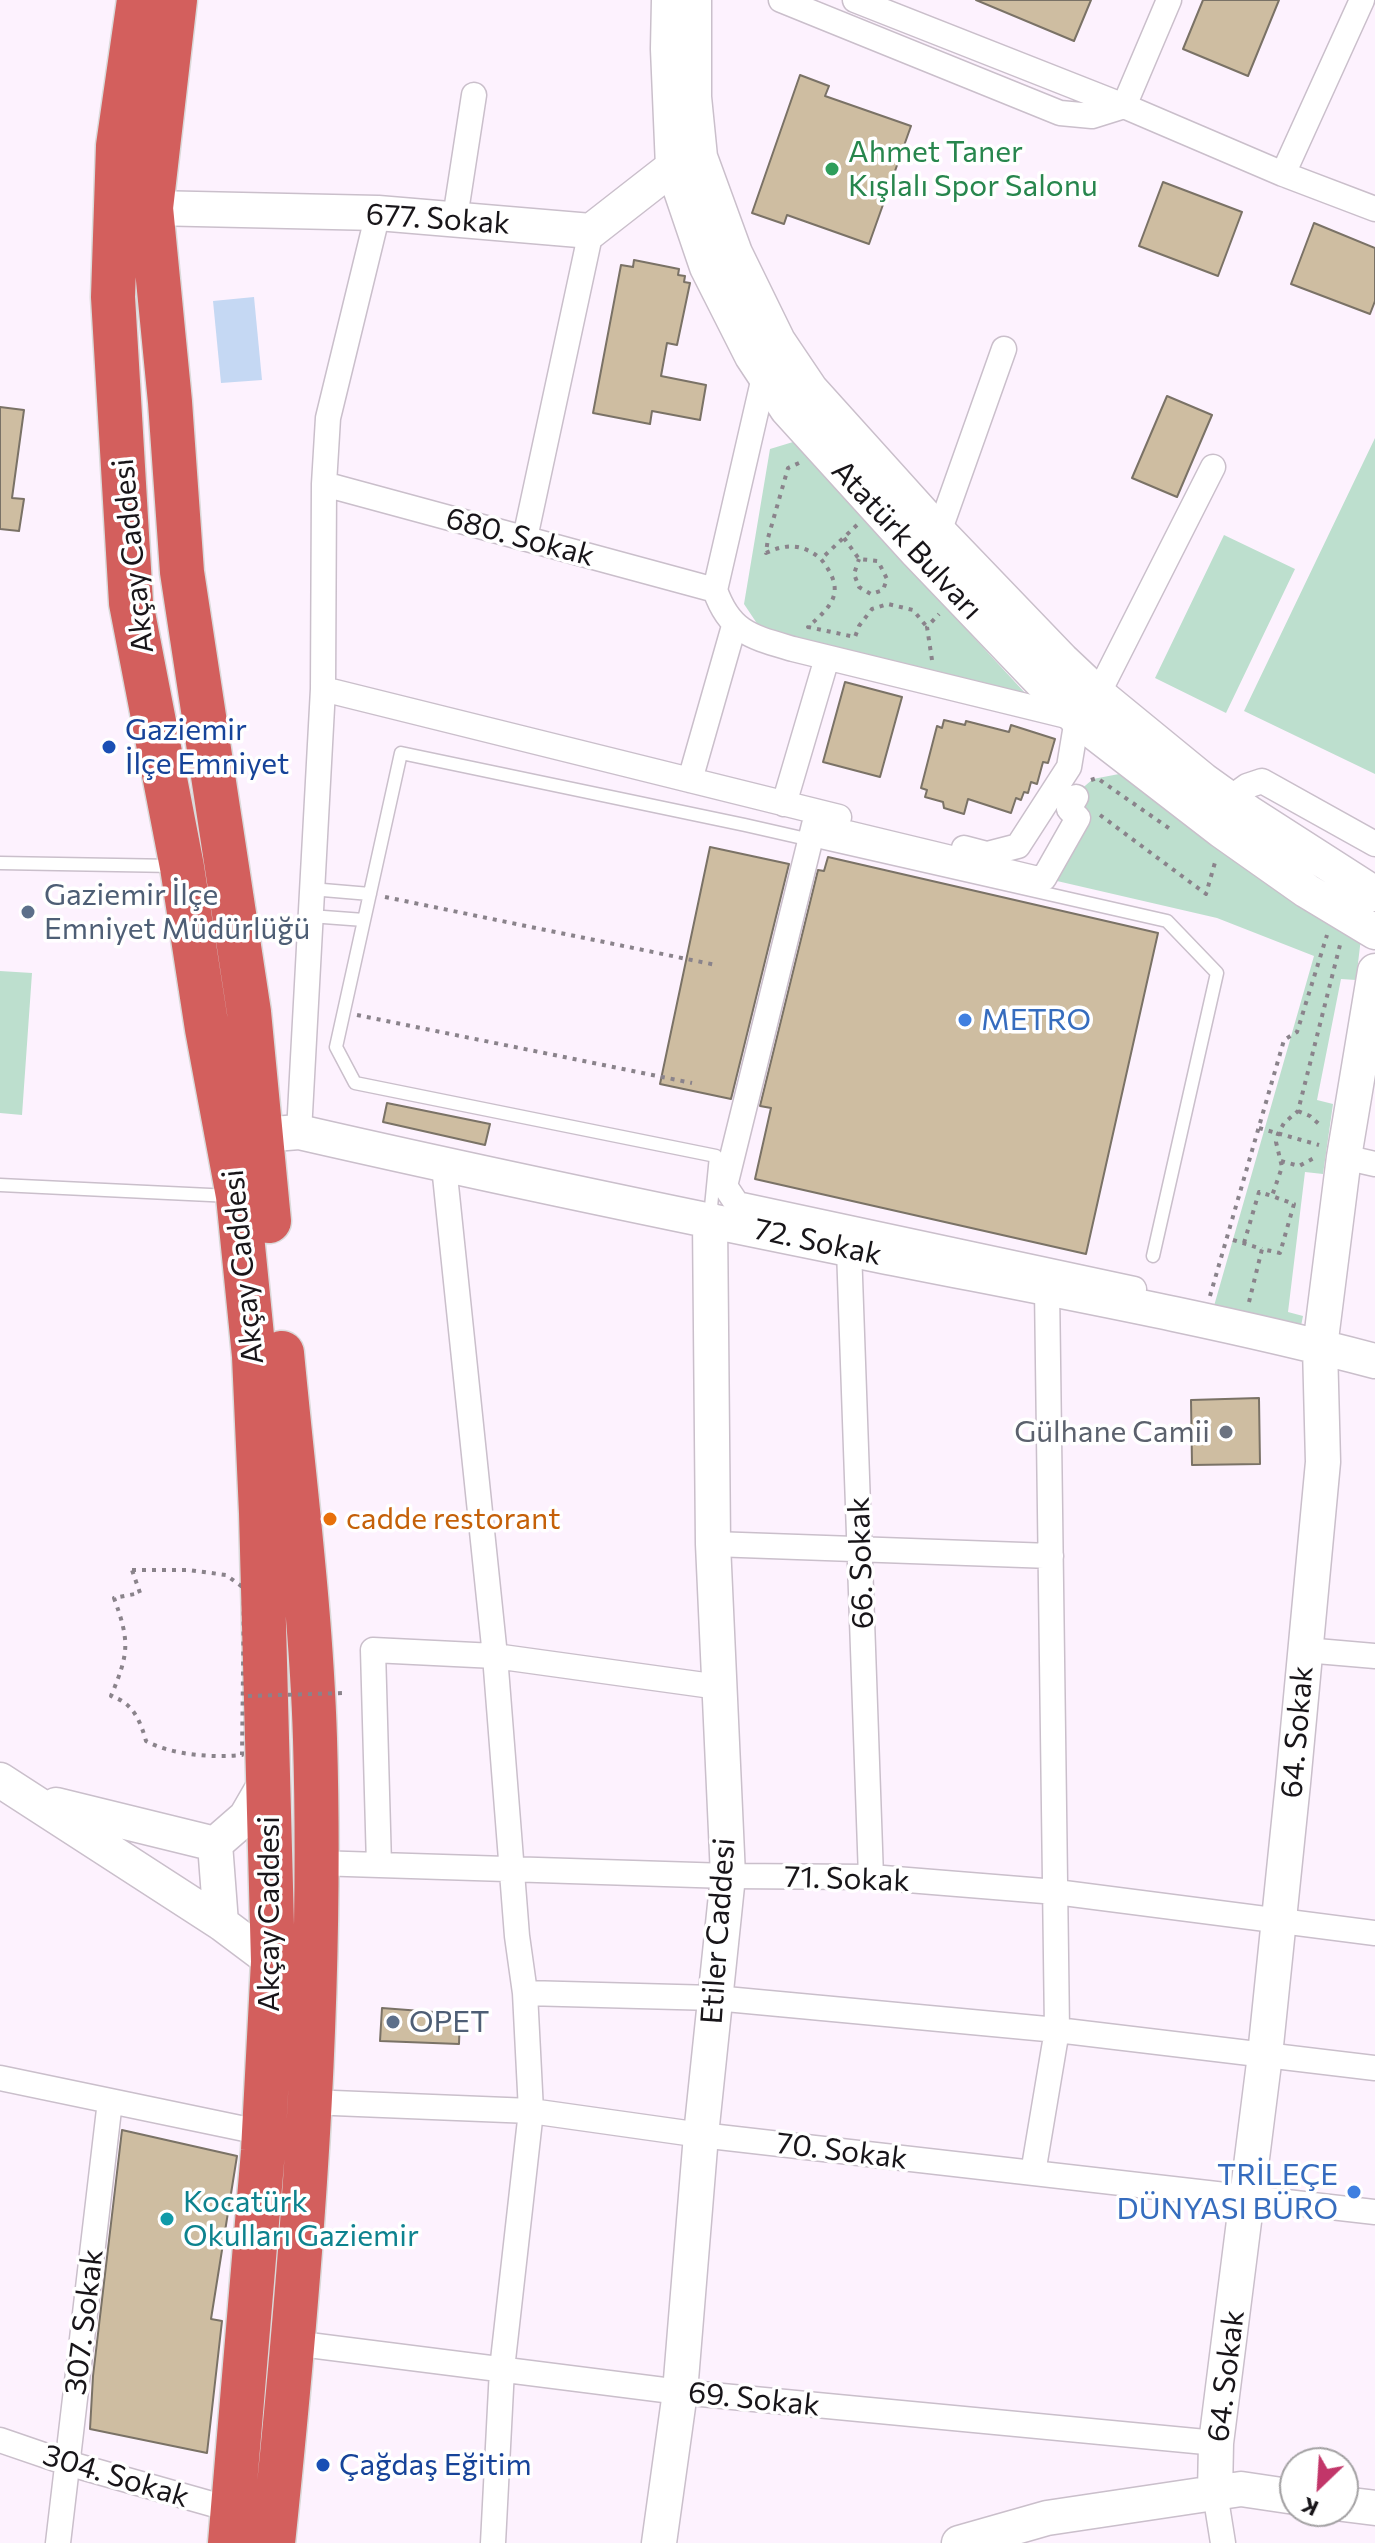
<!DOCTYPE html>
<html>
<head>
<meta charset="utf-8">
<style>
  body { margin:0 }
  #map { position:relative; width:1375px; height:2543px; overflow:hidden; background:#fdf2fe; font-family:Commissioner,sans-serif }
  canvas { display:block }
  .north { position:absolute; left:1279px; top:2447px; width:80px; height:80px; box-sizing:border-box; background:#fff; border:2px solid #a3a1a3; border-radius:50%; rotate:205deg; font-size:22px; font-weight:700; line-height:32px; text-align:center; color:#181519 }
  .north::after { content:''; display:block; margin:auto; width:28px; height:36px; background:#c23669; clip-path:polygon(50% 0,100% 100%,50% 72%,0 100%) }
</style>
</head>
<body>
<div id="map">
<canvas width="1375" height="2543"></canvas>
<div class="north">K</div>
</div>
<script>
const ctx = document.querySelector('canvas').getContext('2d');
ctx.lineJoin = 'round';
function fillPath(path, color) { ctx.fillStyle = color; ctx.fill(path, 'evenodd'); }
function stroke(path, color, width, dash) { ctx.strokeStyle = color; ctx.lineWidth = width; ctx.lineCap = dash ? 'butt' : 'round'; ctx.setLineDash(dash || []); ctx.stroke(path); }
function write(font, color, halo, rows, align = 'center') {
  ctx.font = font + ' Commissioner,sans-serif'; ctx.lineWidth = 7; ctx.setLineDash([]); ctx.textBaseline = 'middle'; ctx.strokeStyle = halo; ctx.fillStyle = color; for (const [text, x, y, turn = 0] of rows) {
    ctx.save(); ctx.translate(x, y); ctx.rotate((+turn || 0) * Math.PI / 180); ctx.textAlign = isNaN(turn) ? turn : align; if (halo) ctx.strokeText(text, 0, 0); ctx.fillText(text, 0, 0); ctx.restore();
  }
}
fillPath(new Path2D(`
  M1375 438V774L1244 711Z
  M793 442 1027 695 934 675 760 628 744 604 770 449Z
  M1224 535 1295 569 1226 713 1155 678Z
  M1119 774 1361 938 1356 980 1341 979 1317 1100 1333 1104 1323 1174 1305 1172 1288 1312 1303 1316 1301 1326 1214 1306 1314 956 1217 918 1044 878 1079 791 1093 779Z
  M0 971 32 973 22 1115 0 1113Z`), '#bddfce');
fillPath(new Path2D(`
  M254 297 262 380 221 383 213 301Z`), '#c5d8f3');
const building = new Path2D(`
  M976 0H1091L1074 41Z
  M1203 0H1279L1248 76 1183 49Z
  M800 75 829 86 825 96 911 126 869 244 787 215 784 224 752 213Z
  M1163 182 1242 212 1218 276 1139 246Z
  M1314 223 1375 248V301L1370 314 1291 284Z
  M634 260 679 269 678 275 685 276 684 282 690 283 677 345 667 343 661 376 706 385 700 420 652 411 650 424 593 413 621 265 633 267Z
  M1167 396 1212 415 1177 497 1132 478Z
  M0 407 24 410 12 498 24 499 19 531 0 529Z
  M845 682 902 697 880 777 823 762Z
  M944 720 965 725 966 721 1009 732 1011 725 1055 739 1048 763 1043 762 1037 784 1031 782 1028 793 1024 792 1021 800 1016 798 1011 813 968 799 964 814 944 808 943 802 925 797 927 790 921 788 937 726 942 728Z
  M710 847 789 864 731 1099 660 1084Z
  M828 857 1158 933 1086 1254 755 1179 771 1108 760 1106 818 870 824 871Z
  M387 1103 490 1124 485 1145 383 1122Z
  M1259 1398 1260 1464 1192 1465 1191 1400Z
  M382 2008 460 2014 459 2044 380 2041Z
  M122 2130 237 2156 211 2319 222 2321 207 2453 90 2429 93 2376Z`);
fillPath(building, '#cebda1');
stroke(building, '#7a7266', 2);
const lane = new Path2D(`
  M0 863 175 866
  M311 889 370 894
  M310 916 364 920
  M0 1185 231 1196
  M710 1217 716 1156 355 1083 336 1047 401 753 745 825 1167 921 1217 973 1153 1256`);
const street = new Path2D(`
  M781 0 1060 113 1092 116 1124 106 1169 0
  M855 0 1124 106 1283 174 1375 209
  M1283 174 1362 0
  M455 218 474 95
  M764 377 715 590C730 633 752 637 793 649L1075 718
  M324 484 715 590
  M939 532 1004 349
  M525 538 591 231
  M323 689 839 817
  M690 780 734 626
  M1076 797 1069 809 1078 818 1044 878H1034L814 825 725 1186 737 1204 1134 1289
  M1229 799 1247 786 1262 781 1375 844
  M784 804 827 658
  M964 848 987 854 1018 846 1069 767 1077 719 1098 694 1213 467
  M299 1132 323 689 324 484 328 418 378 213
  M1344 1157 1375 1164
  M444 1166 495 1656 517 1936 525 1993 531 2111 502 2369 493 2543
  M849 1249 871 1877
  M713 1544 1051 1556
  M1305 1650 1375 1656
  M316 1863 728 1876 871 1877 1056 1892 1375 1933
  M379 1865 373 1650 495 1656 719 1687
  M525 1993 715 1998 1057 2030 1375 2068
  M0 2078 264 2133
  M309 2102 531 2111 701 2135 1375 2212
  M1033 2173 1057 2030 1047 1288
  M293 2343 680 2392 1216 2443
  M0 2440 67 2463 233 2510
  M1215 2493 1223 2543
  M58 2543 110 2101`);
const secondary = new Path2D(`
  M669 0 668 49 673 167 707 267 752 356 787 409 917 552 1077 719 1222 831 1307 891 1375 932
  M694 0V97L700 157 735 253 778 341 811 390 939 532 1062 660 1098 694 1203 780 1249 813 1375 894
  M151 208 378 213 591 231 673 167 692 160
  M261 1135 299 1132C491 1176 684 1216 878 1255 1044 1288 1211 1318 1375 1361
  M0 1780 221 1923 273 1962
  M56 1805 215 1844 246 1817 268 1779
  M215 1844 221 1923
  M1215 2493 1216 2443 1265 2055 1293 1783 1323 1462 1320 1347 1344 1157 1375 971
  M1343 2504 1375 2508
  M659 2543 680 2392 701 2135 728 1876 713 1544 710 1220
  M959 2543 1047 2518 1241 2489 1295 2497`);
const highway = new Path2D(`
  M139 0 118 146 113 297 131 603 182 867 207 1029 238 1196 254 1356 261 1513 273 1962 263 2151 230 2543
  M175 0 151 208 170 402 182 572 249 1012 269 1221
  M273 2543C301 2277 323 2007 315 1739 311 1610 294 1481 282 1353`);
stroke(lane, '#cabfcb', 15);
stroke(street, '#cabfcb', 27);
stroke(secondary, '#cabfcb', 37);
stroke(highway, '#dadada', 47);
stroke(new Path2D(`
  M799 463 788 468 768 538 766 553C787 543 803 544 821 559
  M857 525 821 559C846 591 834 604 808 627L855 637 859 626 872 609 888 604 913 610 927 627
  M844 538 859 559 878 561 887 579 883 590 871 594 859 587 854 574 859 559
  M932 660 927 627 939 614
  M1091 780 1097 778 1170 829
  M1100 815 1206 894 1216 859
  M385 897 716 965
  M357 1015 692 1083
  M1298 1111 1310 1116 1320 1125
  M1259 1128 1319 1145
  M1281 1161 1299 1166 1316 1157
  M1233 1240 1262 1249
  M1244 1243 1259 1192 1272 1196
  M1210 1296 1284 1040 1297 1032 1327 935
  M1249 1302 1262 1249 1280 1253 1294 1204 1272 1196 1282 1167 1276 1142 1278 1134 1284 1123 1298 1111 1341 941
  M132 1570H189L226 1575 244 1588 242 1755C213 1758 171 1755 146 1741 140 1720 133 1703 111 1696 129 1653 130 1642 114 1598L140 1593Z`), '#8a838b', 4, [4, 6]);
stroke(lane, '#fff', 12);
stroke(street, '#fff', 24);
stroke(secondary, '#fff', 34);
stroke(highway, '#d35f5d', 44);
stroke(new Path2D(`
  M248 1696 344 1693`), '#8a838b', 4, [4, 6]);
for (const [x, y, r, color] of [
  [832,169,8,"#2e9e5b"],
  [109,747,8,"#1a4fb4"],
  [28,912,8,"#5c6f8a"],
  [965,1020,8,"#3f7fe0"],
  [1226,1432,8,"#6b7280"],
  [330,1519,8,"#e8710a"],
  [393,2022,8,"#5c6f8a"],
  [1354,2192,8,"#3f7fe0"],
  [167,2219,8,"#0f9aa8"],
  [323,2465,8,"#1a4fb4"]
]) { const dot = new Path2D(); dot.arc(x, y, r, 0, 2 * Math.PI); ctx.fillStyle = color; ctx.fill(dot); stroke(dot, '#fff', 3); }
write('30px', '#27864d', '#fff', [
  ["Ahmet Taner",848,152],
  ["Kışlalı Spor Salonu",848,186]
], 'left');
write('30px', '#181519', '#fff', [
  ["677. Sokak",438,219,4],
  ["680. Sokak",520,537,15],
  ["Atatürk Bulvarı",907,540,47],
  ["Akçay Caddesi",133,556,-96],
  ["72. Sokak",818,1242,12],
  ["Akçay Caddesi",243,1267,-96],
  ["66. Sokak",861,1563,-92],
  ["64. Sokak",1297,1732,-85],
  ["71. Sokak",847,1879,2],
  ["Akçay Caddesi",269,1914,-90],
  ["Etiler Caddesi",718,1931,-86],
  ["70. Sokak",842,2151,7],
  ["307. Sokak",84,2322,-83],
  ["64. Sokak",1226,2376,-83],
  ["69. Sokak",754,2399,6],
  ["304. Sokak",116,2476,17]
]);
write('30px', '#164399', '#fff', [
  ["Gaziemir",125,730],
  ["İlçe Emniyet",125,764],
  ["Çağdaş Eğitim",339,2465]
], 'left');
write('30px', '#4e5e75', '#fff', [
  ["Gaziemir İlçe",44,895],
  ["Emniyet Müdürlüğü",44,929],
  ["OPET",409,2022]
], 'left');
write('30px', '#366cbe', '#fff', [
  ["METRO",981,1020],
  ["TRİLEÇE",1338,2175,"right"],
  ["DÜNYASI BÜRO",1338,2209,"right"]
], 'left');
write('30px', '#5b616d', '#fff', [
  ["Gülhane Camii",1210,1432]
], 'right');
write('30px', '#c56008', '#fff', [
  ["cadde restorant",346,1519]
], 'left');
write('30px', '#0d838f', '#fff', [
  ["Kocatürk",183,2202],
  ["Okulları Gaziemir",183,2236]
], 'left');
</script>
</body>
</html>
